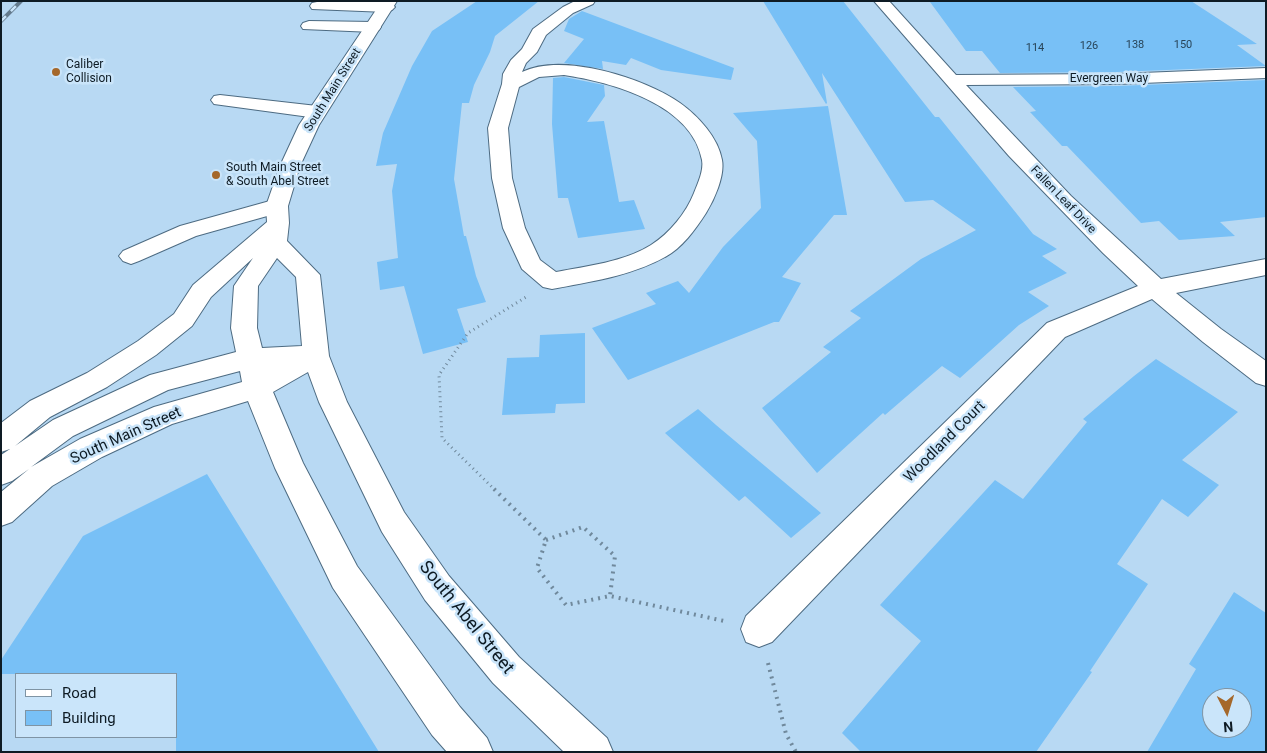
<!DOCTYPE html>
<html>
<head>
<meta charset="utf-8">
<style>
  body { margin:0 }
  #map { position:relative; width:1267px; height:753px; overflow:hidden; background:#b8d9f3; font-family:Roboto,sans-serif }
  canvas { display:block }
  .frame { position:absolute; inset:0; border:2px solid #0e1b24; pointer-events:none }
  .legend { position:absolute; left:15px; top:673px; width:162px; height:65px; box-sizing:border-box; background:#cae5fa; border:1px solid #7f94a4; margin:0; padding:6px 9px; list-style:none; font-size:15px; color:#0e1b24 }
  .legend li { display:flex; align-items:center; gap:10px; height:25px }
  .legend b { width:25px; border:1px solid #7f94a4 }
  .north { position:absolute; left:1202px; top:688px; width:50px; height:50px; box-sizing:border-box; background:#cae5fa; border:1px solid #7f94a4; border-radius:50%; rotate:175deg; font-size:14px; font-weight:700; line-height:20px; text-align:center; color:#0e1b24 }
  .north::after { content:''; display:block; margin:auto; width:18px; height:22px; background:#a5682b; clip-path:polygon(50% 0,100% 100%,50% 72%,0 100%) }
</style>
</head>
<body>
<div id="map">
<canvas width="1267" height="753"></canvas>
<div class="frame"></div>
<ul class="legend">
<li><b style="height:6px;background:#fff"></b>Road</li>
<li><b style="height:14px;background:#78c0f6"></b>Building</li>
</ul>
<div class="north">N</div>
</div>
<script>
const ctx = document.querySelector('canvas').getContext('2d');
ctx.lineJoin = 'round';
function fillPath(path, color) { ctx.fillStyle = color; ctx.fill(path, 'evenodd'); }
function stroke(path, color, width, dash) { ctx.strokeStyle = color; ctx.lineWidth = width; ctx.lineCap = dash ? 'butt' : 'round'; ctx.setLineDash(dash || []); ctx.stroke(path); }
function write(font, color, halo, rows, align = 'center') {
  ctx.font = font + ' Roboto,sans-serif'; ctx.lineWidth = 5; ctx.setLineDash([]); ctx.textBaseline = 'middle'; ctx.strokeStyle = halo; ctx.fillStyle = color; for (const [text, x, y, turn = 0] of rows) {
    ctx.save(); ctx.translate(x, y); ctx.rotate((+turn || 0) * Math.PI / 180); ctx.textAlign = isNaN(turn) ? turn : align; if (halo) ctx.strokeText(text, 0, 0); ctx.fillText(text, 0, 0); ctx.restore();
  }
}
fillPath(new Path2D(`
  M477 1H539L495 36 490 52 474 85 469 103H462L454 179 464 236H466L476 276 486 302 457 309 468 342 423 354 404 286 380 290 377 262 398 258 392 191 397 164 376 166 383 133 412 66 432 31Z
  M763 1H843L935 117H939L1033 234 1057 249 1042 256 1067 273 1028 292 1049 306 1019 325 960 378 942 366 885 415 883 413 817 473 762 408 831 352 823 347 861 318 850 311 921 259 976 230 933 200 905 202 822 73 827 103 826 104Z
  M942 1H1191L1257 44 1237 45 1266 66 1117 72 1000 73 982 51H966L930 2Z
  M582 11 734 68 731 80 661 70 631 58 626 65 602 61 603 69 564 63 584 39 564 31 569 19Z
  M564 77 604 85 605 96 587 122 604 121 619 202 634 200 645 229 578 238 568 198H558L552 124 553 78Z
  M1266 80V217L1220 222 1235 236 1179 240 1159 221 1141 223 1067 146H1062L1030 112 1036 111 1013 87 1117 86Z
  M828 106 847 215H834L782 277 801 283 779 322H774L628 380 592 328 656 304 646 293 678 281 689 293 723 247 761 208 757 141 733 113Z
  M585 333V403L556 404 555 413 502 415 507 358 539 357 540 335Z
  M1156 359 1238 412 1182 460 1219 485 1188 517 1162 499 1117 564 1148 584 1090 671 1092 672 1036 752H861L842 733 921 641 880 605 995 480 1023 499 1087 422 1083 419 1134 376Z
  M698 409 716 425 821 513 791 538 745 496 739 501 665 433Z
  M207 474 379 752H176V674H1V660L83 536Z
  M1234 592 1266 613V752H1147L1196 669 1189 664ZM1212 698H1242V728H1212Z`), '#78c0f6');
const minor = new Path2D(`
  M575 1H595L593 4 573 13 546 35 537 52 526 63 522 72C562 52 645 78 680 103 698 116 718 137 722 160 725 176 714 200 706 213 695 230 682 248 665 257 631 276 589 282 552 289L543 287 522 269 503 228 492 178 488 128 502 84 503 74 511 60 522 49 533 29 563 7ZM564 75C611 82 692 104 702 160 704 170 698 183 694 193 686 213 670 233 651 245 624 262 587 266 556 272L540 260 525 228 512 178 508 128 519 87 539 77Z
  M874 1H889L956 75 1117 74 1266 68V78L1117 84 966 85 1071 196 1161 279 1266 259V275L1176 293 1221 329 1266 361V386L1256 383 1203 342 1152 299 1065 337 772 642 759 647 746 642 741 629 746 616 1047 323 1138 286 1103 253 1009 156Z
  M317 2H387L392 4 395 7 392 10 387 12 312 9 310 6 312 3Z
  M309 21 373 22 379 24 381 27 379 30 373 32 303 29 301 26 303 23Z
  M220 95 317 106 324 108 326 112 324 116 317 118 214 104 211 100 214 96Z
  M277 199 285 201 288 206 285 211 196 236 139 261 131 264 123 261 119 256 123 251 180 226Z`);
const major = new Path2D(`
  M382 1H397L319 125 300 166 288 206 289 223 287 241 320 275 329 356 347 402 404 512 449 576 519 657 607 738 613 752H564L493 683 425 600 382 532 319 402 308 372 273 392 303 463 357 566 460 707 487 738 493 752H447L432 735 333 588 275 468 248 401 172 424 102 457 52 486 12 522 1 526V492L29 469 12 481 1 485V455L10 449 1 452V423L30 401 87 373 138 341 174 314 193 285 267 222 266 206 280 166 299 125ZM253 258 234 286 231 328 236 352 150 375 53 420 15 446 50 417 107 387 156 355 192 326 211 297ZM277 258 296 277 302 346 262 348 257 328 258 286ZM240 371 242 382 154 407 80 439 31 467 73 436 168 390Z`);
stroke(minor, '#4d6b82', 2);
stroke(major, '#4d6b82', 2);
stroke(new Path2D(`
  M495 490 442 438 439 375 468 333 526 297`), '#70899c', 3, [1, 4]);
stroke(new Path2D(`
  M494 489 546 540 537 568 566 605 610 596 724 621
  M546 540 583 527 615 556 610 596
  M768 663 786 734 796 752`), '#70899c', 4, [2, 5]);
fillPath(minor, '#fff');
fillPath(major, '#fff');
const rail = new Path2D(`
  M1 21 21 1`);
stroke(rail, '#647b8d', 4);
stroke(rail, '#cae5fa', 2.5, [7]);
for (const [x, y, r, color] of [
  [56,72,5,"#a5682b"],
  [216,175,5,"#a5682b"]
]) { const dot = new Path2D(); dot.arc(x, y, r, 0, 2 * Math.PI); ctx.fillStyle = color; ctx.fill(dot); stroke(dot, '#cae5fa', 2); }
write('11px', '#284458', null, [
  ["138",1135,45],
  ["150",1183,45],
  ["126",1089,46],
  ["114",1035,48]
]);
write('12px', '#0e1b24', '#cae5fa', [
  ["Caliber",66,65],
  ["Collision",66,79],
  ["South Main Street",226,168],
  ["& South Abel Street",226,182]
], 'left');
write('12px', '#0e1b24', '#cae5fa', [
  ["Evergreen Way",1109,79],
  ["South Main Street",333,90,-58],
  ["Fallen Leaf Drive",1063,200,46]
]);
write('15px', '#0e1b24', '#cae5fa', [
  ["South Main Street",126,436,-24],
  ["Woodland Court",945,442,-45]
]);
write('18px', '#0e1b24', '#cae5fa', [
  ["South Abel Street",466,618,51]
]);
</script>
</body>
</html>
